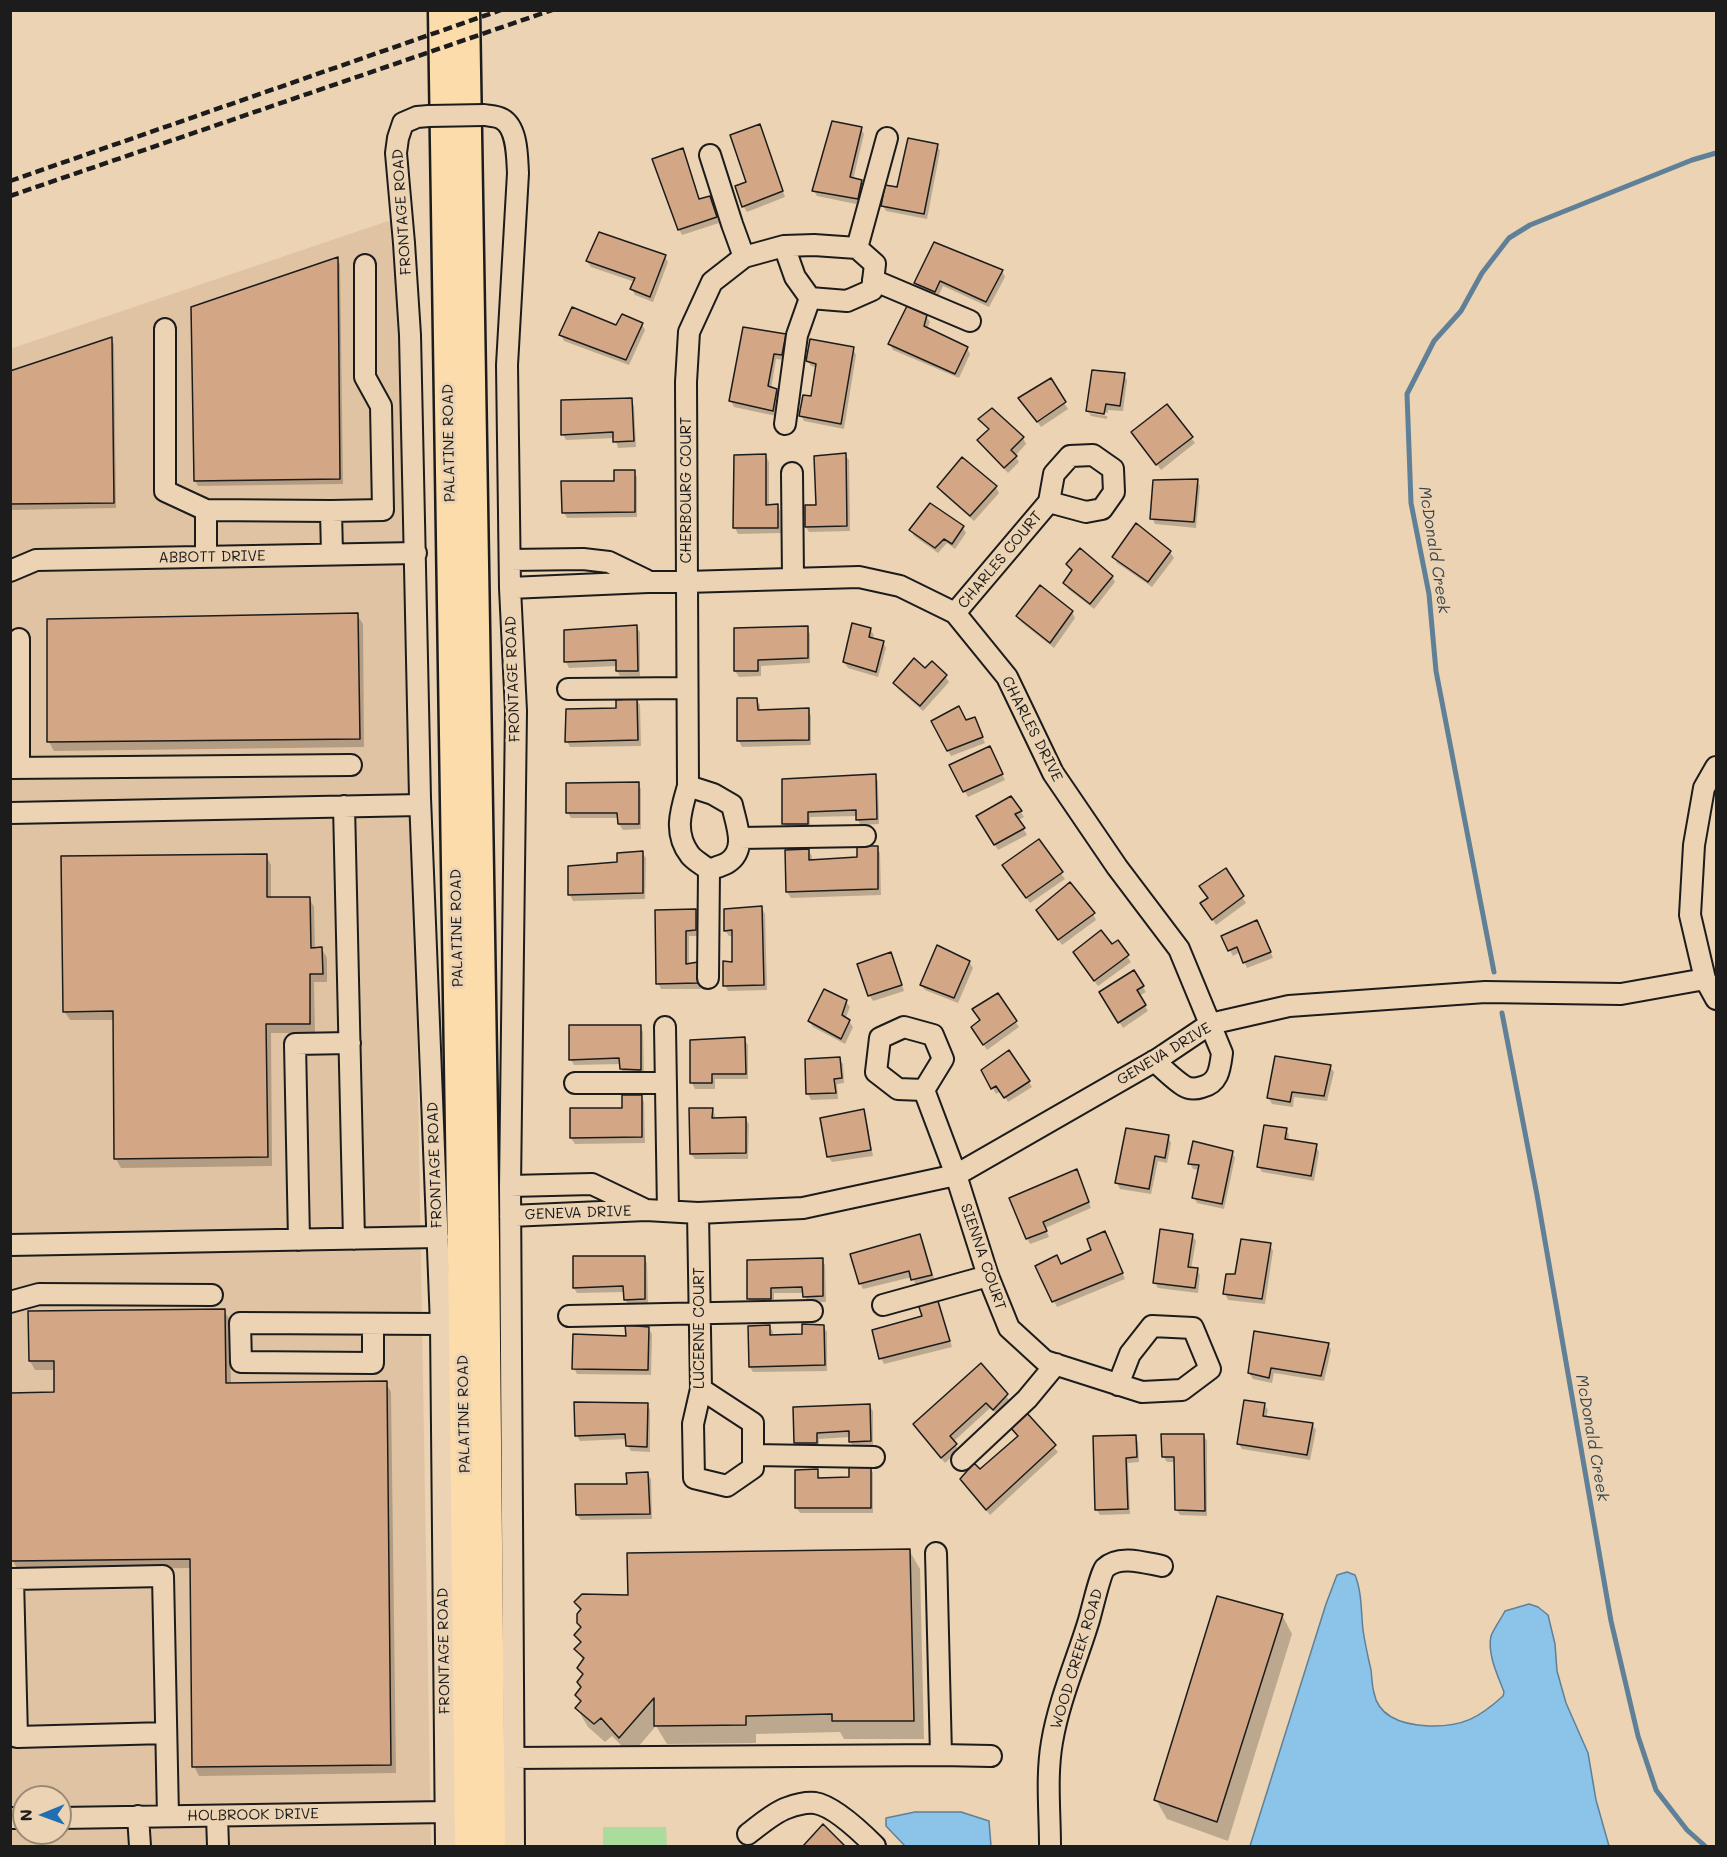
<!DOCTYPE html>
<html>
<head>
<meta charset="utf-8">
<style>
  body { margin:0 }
  #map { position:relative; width:1727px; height:1857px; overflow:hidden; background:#ebd3b3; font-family:Mali,sans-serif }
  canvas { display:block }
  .frame { position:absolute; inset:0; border:12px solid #1c1c1c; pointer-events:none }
  .north { position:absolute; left:12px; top:1785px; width:60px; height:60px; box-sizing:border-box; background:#ebd3b3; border:2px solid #988a77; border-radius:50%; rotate:269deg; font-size:16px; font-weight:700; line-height:24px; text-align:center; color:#1c1c1c }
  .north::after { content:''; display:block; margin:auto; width:21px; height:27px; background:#1f6fb2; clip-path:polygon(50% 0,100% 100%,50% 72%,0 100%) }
</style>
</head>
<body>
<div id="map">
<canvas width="1727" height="1857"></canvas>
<div class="frame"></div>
<div class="north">N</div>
</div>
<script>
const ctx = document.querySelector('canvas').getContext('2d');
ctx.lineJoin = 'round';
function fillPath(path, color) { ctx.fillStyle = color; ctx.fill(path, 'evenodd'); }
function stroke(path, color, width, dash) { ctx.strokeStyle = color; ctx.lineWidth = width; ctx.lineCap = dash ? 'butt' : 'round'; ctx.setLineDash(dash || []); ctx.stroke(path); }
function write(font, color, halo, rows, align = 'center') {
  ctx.font = font + ' Mali,sans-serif'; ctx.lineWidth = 6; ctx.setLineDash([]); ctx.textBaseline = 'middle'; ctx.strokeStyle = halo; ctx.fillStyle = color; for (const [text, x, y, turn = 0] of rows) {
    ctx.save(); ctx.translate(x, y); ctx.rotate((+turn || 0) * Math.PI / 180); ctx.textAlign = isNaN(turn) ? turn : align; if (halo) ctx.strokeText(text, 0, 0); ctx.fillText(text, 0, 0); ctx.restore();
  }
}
fillPath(new Path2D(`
  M403 216 431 1846H11L10 349ZM24 1797H60V1833H24Z`), '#e0c3a2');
fillPath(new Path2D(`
  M603 1827H666L667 1846H603Z`), '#a9dc9d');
const water = new Path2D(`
  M1347 1572 1355 1575C1362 1592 1361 1612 1363 1630 1365 1644 1368 1657 1371 1670 1372 1678 1372 1686 1374 1693 1379 1719 1407 1725 1429 1726 1462 1727 1479 1718 1503 1696L1504 1692C1498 1676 1487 1654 1491 1636 1494 1628 1501 1619 1505 1611L1529 1604 1538 1607 1548 1615 1555 1644 1557 1671 1566 1703 1588 1753 1596 1800 1609 1846H1250L1326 1604 1337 1575Z
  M915 1812H961L989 1821 991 1846H905L886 1826V1818Z`);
fillPath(water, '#8bc3e9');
stroke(water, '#5f8097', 1.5);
fillPath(new Path2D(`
  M861 129 864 134 853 180 861 181 865 187 861 205 817 196 814 191Z
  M762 132 785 197 747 212 743 206Z
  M937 145 940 151 927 219 886 211 883 205Z
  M685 156 700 200 712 203 719 223 682 235 679 229Z
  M665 257 668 262 653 302 635 295 632 289 635 282 591 267 587 261Z
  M337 259 340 264 343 484 198 486 195 480Z
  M1002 271 1005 277 989 307 943 286 938 297 919 289 915 283Z
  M926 316 930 322 927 329 967 348 970 354 959 378 893 350 890 344Z
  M642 324 645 330 629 365 564 341 561 335Z
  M785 336 788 341 785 360 776 359 771 389 776 390 779 396 776 416 734 407 731 401Z
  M111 339 114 344 116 508 11 510 10 512V373Z
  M853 349 856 355 844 429 804 421 801 415 812 397 817 368 811 366 807 360Z
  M1124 375 1127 380 1123 411 1108 410V413L1089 410V413L1107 416V419L1091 416 1087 410Z
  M1050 380 1068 409 1041 427 1024 404Z
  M631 400 634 406 636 447 618 448 615 438 566 440 563 434Z
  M1167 406 1195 443 1161 470 1136 438Z
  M992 410 1023 438 1026 444 1015 456 1019 462 1008 473 983 446 979 440 989 430 980 419Z
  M845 455 849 460 850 531 809 532 806 527Z
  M766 456 769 462V506L777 505 780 511 781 533 738 534 735 528Z
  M634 471 637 477V517L567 518 564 512Z
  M1197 481 1200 486 1196 528 1155 524 1152 518Z
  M939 487H996L999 493 974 521 942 493Z
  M1137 525 1170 552 1174 558 1152 587 1117 563 1114 557Z
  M963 528 966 533 955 549 947 543 938 553 914 536 911 530Z
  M1068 564 1112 577 1115 582 1094 609 1068 589 1065 583 1073 572Z
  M1072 612 1075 618 1054 648 1021 622 1017 616Z
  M357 615 363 624 364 747 54 751 49 742Z
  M636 627 640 632V676H620L617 671V666L569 668 566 662Z
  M807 628 810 634V663L761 666V676L739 677 735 671Z
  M870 629 874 635 872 639 883 642 886 648 878 677 848 668 844 662Z
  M926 670 945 676 949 682 923 711 898 689 895 683Z
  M636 699 640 705 641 746 570 747 567 741 617 709Z
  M756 699 760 705V711L808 710 811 716V745L742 747 739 741Z
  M933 722H966L977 724 985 743 951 756Z
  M992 754 1005 780 968 797 952 766Z
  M875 776 878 781 879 824 860 825 857 816 810 817V829H787L784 823Z
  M638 784 641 789V829L623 830 619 824V818H571L568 813Z
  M1011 798 1024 817 1018 820 1027 835 998 850 978 816Z
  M1038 841 1065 879 1030 903 1007 871Z
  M877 847 880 853 881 895 791 898 787 892 808 851 812 856V862L859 858Z
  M642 853 646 858 645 899 573 901 570 895 569 867 618 863Z
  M266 856 271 865V898H309L314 907 315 949H322L327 958V982H314L315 1033H271L272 1166 121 1168 116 1159 114 1020H70L64 1011Z
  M1225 870 1246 903 1216 925 1206 909Z
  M762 908 765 914 767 990 728 991 725 985 734 964 733 936H729L725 930Z
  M695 910 698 916 699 936H689V965L697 964 700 969 701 989H661L658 983Z
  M1093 914 1096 920 1062 945 1041 916Z
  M1260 927 1273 958 1247 968 1240 952 1233 956 1223 937Z
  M1117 942 1131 962 1098 986 1078 958Z
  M893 959 904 991 873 1001 869 995Z
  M969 962 973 968 958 1003 925 990 921 985Z
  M1133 972 1146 992 1139 996 1148 1011 1123 1028 1101 993Z
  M997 995 1019 1027 987 1050 973 1028 981 1021Z
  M846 1002 850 1007 845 1019 849 1021 853 1027 845 1044 813 1027 809 1021Z
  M640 1027 643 1032 644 1076 624 1075 621 1069V1064L574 1065 571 1060Z
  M744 1039 748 1045V1079H715V1089H695L692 1083Z
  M839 1059 843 1064 844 1083 837 1084 838 1099 811 1100 808 1094Z
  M1330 1067 1334 1072 1327 1101 1294 1097 1293 1107 1272 1104 1269 1098Z
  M983 1070 1029 1082 1032 1087 1008 1102 1001 1091 996 1094Z
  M641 1096 644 1102 645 1143 575 1144 571 1138 623 1109Z
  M712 1109 715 1115V1119L745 1118 749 1124 748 1159H695L691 1154Z
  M863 1111 866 1116 873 1156 832 1162 828 1156Z
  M1286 1129 1289 1135 1288 1141 1316 1146 1319 1152 1314 1181 1262 1172 1259 1167Z
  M1168 1137 1171 1143 1167 1163 1158 1161 1151 1194 1120 1189 1117 1183Z
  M1232 1152 1235 1158 1224 1209 1197 1203 1194 1198 1199 1170 1193 1169 1190 1163Z
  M1079 1176 1091 1208 1045 1228 1049 1237 1030 1244 1027 1238Z
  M1192 1235 1196 1241 1191 1269H1197L1200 1275 1198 1293 1158 1288 1154 1282Z
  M919 1236 923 1241 935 1281 916 1285 912 1277 863 1289 860 1283Z
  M1108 1239 1125 1279 1057 1307 1037 1266H1061L1093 1251Z
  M1270 1245 1273 1251 1265 1304 1228 1300 1225 1294 1236 1276Z
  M644 1258 647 1263 648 1305H628L625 1299V1292L577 1293 574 1288Z
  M822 1259 825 1265 826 1302H807L804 1293H774V1304L752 1305 749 1299Z
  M937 1300 940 1305 952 1347 884 1364 881 1358 924 1317Z
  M224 1311 230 1320 231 1385 386 1383 391 1392 396 1773 199 1776 194 1766 191 1568 18 1570 13 1561 56 1394V1370H35L30 1361Z
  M823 1326 827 1332V1371L753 1372 750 1367 770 1327 773 1332V1336H804Z
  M648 1328 652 1334 651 1375 577 1374 574 1368Z
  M1328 1344 1331 1350 1324 1381 1274 1373 1272 1383 1253 1379 1249 1373Z
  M981 1366 1010 1401 997 1414 990 1408 953 1442 959 1450 945 1463 919 1430Z
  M647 1404 650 1410V1452L631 1451 628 1446 627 1439 580 1441 577 1436Z
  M1264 1404 1268 1410 1266 1418 1312 1424 1316 1430 1310 1460 1242 1449 1239 1444Z
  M869 1405 873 1411V1446L853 1447 850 1441V1437L819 1439V1448H798L795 1442Z
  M1026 1414 1058 1452 990 1515 961 1479 980 1471 1019 1437 1012 1427Z
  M1135 1436 1138 1442 1139 1462 1128 1463 1130 1514 1100 1515 1096 1509Z
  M1204 1436 1207 1441V1516L1180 1515 1176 1509 1175 1462H1167L1163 1456Z
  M870 1467 873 1473V1513H800L796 1507 817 1471 820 1479H851Z
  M647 1473 651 1479 652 1519 581 1520 577 1515Z
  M909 1550 920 1569 924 1739H844L840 1732 756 1734V1743L667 1744 656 1726 631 1755 612 1736 605 1742 588 1727 577 1708 581 1703 577 1695 582 1688 583 1676 579 1669 584 1662 576 1649 581 1644 576 1635 582 1629 578 1623 581 1611 576 1603 629 1596Z
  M1282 1615 1292 1634 1228 1841 1167 1819 1156 1800Z
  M823 1827 842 1846H805Z`), '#0003');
stroke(new Path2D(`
  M1494 972 1436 671 1429 594 1411 503 1407 394 1434 341 1461 311 1482 273 1509 238 1530 225 1692 160 1716 153
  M1502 1013 1537 1195 1611 1621 1638 1736 1656 1790 1687 1830 1705 1846`), '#5f8097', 5);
const building = new Path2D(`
  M832 121 862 127 850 177 862 180 858 199 812 191Z
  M760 124 783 191 742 207 735 186 746 182 730 135Z
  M908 138 938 144 924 214 881 206 885 185 897 187Z
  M683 148 699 199 710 196 717 217 678 230 652 159Z
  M599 232 666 255 650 297 630 289 635 278 586 261Z
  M934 242 1003 270 986 302 940 281 935 292 914 283Z
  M338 257 340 479 194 481 191 307Z
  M907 306 927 315 924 326 968 347 955 374 888 344Z
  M572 307 616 325 622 314 643 323 626 360 559 335Z
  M743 327 786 334 782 355 774 354 768 386 777 389 773 411 729 401Z
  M112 337 114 503 10 504V371Z
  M810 339 854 347 841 424 799 416 803 395 811 396 816 364 806 361Z
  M1092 370 1125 373 1120 406 1106 404 1104 414 1086 411Z
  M1051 378 1066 402 1037 422 1018 398Z
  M632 398 634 441 613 442V432L561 435V400Z
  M1167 404 1193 437 1156 465 1131 432Z
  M992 408 1024 437 1011 450 1017 456 1004 468 977 440 989 429 978 419Z
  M846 453 847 526 805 527V505H816L814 456Z
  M766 454V505L778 504V528H733L734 455Z
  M962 457 997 486 970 516 937 487Z
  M614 470H635V512L562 513 561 481H614Z
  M1198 479 1194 522 1150 519 1153 480Z
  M930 503 964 526 952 544 944 539 935 548 909 530Z
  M1136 523 1171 551 1148 582 1112 557Z
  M1080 548 1113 576 1090 604 1063 583 1072 570 1066 564Z
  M1040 585 1073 611 1050 643 1016 616Z
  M358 613 360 739 47 742V619Z
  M852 623 871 628 869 637 884 641 876 672 843 662Z
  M637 625 638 671H616V660L564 662V630Z
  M808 626V658L758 660V671H734V628Z
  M914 658 925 668 932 661 947 675 920 706 893 683Z
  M637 698 638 740 565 742 566 709 616 708V700Z
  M737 698H757L758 710 809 708V740L737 741Z
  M959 706 966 720 975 717 983 737 947 751 931 721Z
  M990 746 1003 774 963 792 949 765Z
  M876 774 877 819 856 820V810L808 812V824H782V779Z
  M639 782V824H618L617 813H566V783Z
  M1011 796 1022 811 1015 814 1025 828 994 845 976 816Z
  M1039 839 1063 872 1026 898 1002 865Z
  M857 846H878V889L786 892 785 850 809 849V860L857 857Z
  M643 851V893L568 895V866L617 862V853Z
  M267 854V897H310L311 948 322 947 323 974H310V1024H266L268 1157 114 1159 113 1011 63 1012 61 856Z
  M1226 868 1244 896 1212 920 1200 903 1208 898 1199 886Z
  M1070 882 1095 913 1058 940 1036 910Z
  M762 906 764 985 723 986V961L732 962V930L724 931V909Z
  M696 909V930L686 931V964L698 962V983L656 984 655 910Z
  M1257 920 1271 952 1243 963 1237 947 1228 951 1221 936Z
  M1101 930 1112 944 1118 940 1129 955 1094 981 1073 952Z
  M937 945 970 961 954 998 920 985Z
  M891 952 902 985 868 996 857 964Z
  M1134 970 1144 986 1137 990 1146 1005 1118 1023 1099 992Z
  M824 989 847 1000 842 1015 850 1020 841 1039 808 1021Z
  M998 993 1017 1021 983 1045 971 1027 980 1020 972 1009Z
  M569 1025H641V1070L620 1069 619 1058 569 1060Z
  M745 1037 746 1074H712V1083H690V1040Z
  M1009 1050 1030 1081 1004 1098 996 1086 991 1089 981 1070Z
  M1275 1056 1331 1065 1324 1096 1292 1092 1290 1102 1267 1098Z
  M840 1057 842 1078 834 1079 836 1093 806 1094 805 1059Z
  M622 1095H642V1137L570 1138V1108H622Z
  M689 1108H713L712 1118 746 1117V1153L690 1154Z
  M864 1109 871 1150 827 1157 820 1118Z
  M1264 1125 1287 1128 1285 1139 1317 1144 1311 1176 1257 1167Z
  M1126 1128 1169 1135 1165 1158 1155 1156 1149 1189 1115 1183Z
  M1193 1141 1233 1151 1222 1204 1192 1198 1199 1165 1188 1164Z
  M1077 1169 1089 1202 1043 1222 1047 1231 1026 1239 1009 1198Z
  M1160 1229 1193 1234 1188 1267 1198 1268 1195 1288 1153 1283Z
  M1105 1231 1123 1273 1052 1302 1035 1266 1057 1255 1061 1264 1091 1250 1087 1239Z
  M920 1234 932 1275 911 1280 909 1271 859 1284 850 1254Z
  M1241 1239 1271 1243 1262 1299 1223 1294 1226 1274H1235Z
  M573 1256H645V1299L624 1300 623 1286 573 1288Z
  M823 1258V1296L803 1297 802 1287 771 1288V1299H747V1260Z
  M937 1298 950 1341 879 1359 872 1330 922 1316 918 1304Z
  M225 1309 226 1383 387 1381 391 1765 192 1767 190 1559 11 1561 10 1393 54 1392V1361H29L28 1311Z
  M802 1324 824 1325 825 1365 749 1367 748 1326 770 1325V1335L802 1334Z
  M625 1325 649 1327 648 1370 572 1369 573 1334 626 1336Z
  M1254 1331 1329 1343 1321 1376 1271 1368 1269 1378 1248 1373Z
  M981 1363 1008 1394 993 1410 986 1403 950 1436 957 1444 941 1458 913 1424Z
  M1244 1400 1265 1403 1263 1416 1313 1423 1307 1455 1237 1444Z
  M574 1402 648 1403 647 1447 626 1446 625 1434 575 1436Z
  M870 1404 871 1441 849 1442V1431L817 1433V1443H794L793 1407Z
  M1026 1412 1056 1445 986 1510 960 1479 974 1463 980 1469 1018 1436 1010 1427Z
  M1161 1434H1204L1205 1511 1175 1510 1174 1457H1162Z
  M1136 1435 1137 1457 1126 1458 1128 1509 1095 1510 1093 1436Z
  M849 1466H871V1508H795V1470L818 1469V1478L849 1477Z
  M648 1472 650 1514 576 1515 575 1484H627L626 1473Z
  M910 1549 914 1721H832V1714L746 1716V1725L654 1726V1698L619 1738 601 1718 594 1724 575 1708 581 1701 575 1695 581 1687 577 1682 583 1674 577 1668 584 1658 574 1649 581 1642 574 1635 581 1627 577 1623V1614L581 1609 574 1602 582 1594 628 1595 627 1553Z
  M1217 1596 1283 1614 1217 1822 1154 1800Z
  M823 1824 845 1846H803Z`);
fillPath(building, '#d3a785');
stroke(building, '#1c1c1c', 1.5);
const minor = new Path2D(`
  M484 115C490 116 497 116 502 119 518 128 517 158 518 173L507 365 510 588 516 711 510 1186 514 1846
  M429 116 417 117 403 123 398 138 396 153 404 243 410 335 420 798 441 1324 446 1846
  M710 155 732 224 744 257
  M784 246 795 277 810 298 847 301 872 290 875 264 857 248
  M857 248 887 138
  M873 280 970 321
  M165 329V491L206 510
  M785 424 797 335 810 298
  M792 473 793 579
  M331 511 383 510 381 406 365 377V265
  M206 557V510L331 511 332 554
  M510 560 583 559 609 562 646 580
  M10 571 36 560 416 553
  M510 588 648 582H686L859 577 900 586 955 613 1007 677 1053 773 1117 867 1179 949 1222 1053C1220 1068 1219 1083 1202 1087 1196 1089 1189 1089 1184 1086 1173 1079 1164 1069 1154 1061
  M955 613 1049 502 1054 474 1070 456 1093 455 1113 469 1114 492 1102 509 1086 512 1049 502
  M568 689 687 688
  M1716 767 1704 788 1694 845 1690 915 1705 979 1716 999
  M10 768 351 765
  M19 768V639
  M688 786 713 794 732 805C736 824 748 850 727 863 721 866 714 868 709 870
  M344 806 354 1239
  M10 813 420 805
  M740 838 865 836
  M708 978 709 870C703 865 695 861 690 855 673 833 681 810 688 786L686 382 689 332 712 282 744 257 784 246 814 245 857 248
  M665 1027 668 1211
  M904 1027 933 1035 943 1059 924 1090 898 1089 876 1072 880 1038Z
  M575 1083H666
  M924 1090 956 1175 988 1276 1009 1328 1045 1361 1142 1392 1182 1390 1210 1369 1193 1328 1152 1326 1130 1354 1118 1385
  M510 1186 592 1184 644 1209
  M698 1213 701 1389 693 1424 694 1478 727 1486 753 1468V1423L701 1389
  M510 1216 646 1210 698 1213 803 1208 956 1175 1158 1059 1210 1024 1289 1006 1485 992 1621 994 1705 979
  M299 1240 295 1044 350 1043
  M10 1245 438 1237
  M10 1302 39 1294 212 1295
  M883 1305 988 1276
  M569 1316 812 1311
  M373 1324V1363L241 1362 240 1323 441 1324
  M754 1455 874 1457
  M962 1460 1027 1399 1056 1364
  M166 1733 17 1737 13 1579 163 1576 168 1816
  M941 1755 991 1756
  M512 1758 941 1755 936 1553
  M138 1816 140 1846
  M217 1816 218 1846
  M10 1818H24
  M60 1818 446 1812
  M748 1834C760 1825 773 1813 787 1808 795 1805 806 1802 815 1803 834 1806 862 1833 875 1846
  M1050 1846C1050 1812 1046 1776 1052 1742 1059 1700 1077 1660 1089 1620 1092 1610 1100 1574 1105 1568 1119 1554 1146 1563 1162 1566`);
const highway = new Path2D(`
  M443 10 463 1324 469 1846
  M465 10 485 1242 491 1846`);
stroke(minor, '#1c1c1c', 24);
stroke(highway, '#1c1c1c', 33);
stroke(minor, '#ebd3b3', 20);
stroke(highway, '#fddcac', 28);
stroke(new Path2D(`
  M10 181 501 10
  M10 196 552 10`), '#1c1c1c', 4.5, [9, 4.5]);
const minorBridge = new Path2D(`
  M429 116 484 115`);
stroke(minorBridge, '#1c1c1c', 24, []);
stroke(minorBridge, '#ebd3b3', 20);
write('15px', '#1c1c1c', '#ebd3b3', [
  ["FRONTAGE ROAD",402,212,-94],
  ["PALATINE ROAD",449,443,-91],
  ["CHERBOURG COURT",686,490,-90],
  ["ABBOTT DRIVE",212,557,-1],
  ["CHARLES COURT",1000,560,-50],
  ["FRONTAGE ROAD",513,679,-92],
  ["CHARLES DRIVE",1032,729,63],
  ["PALATINE ROAD",457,928,-91],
  ["GENEVA DRIVE",1164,1054,-31],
  ["FRONTAGE ROAD",435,1165,-92],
  ["GENEVA DRIVE",578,1213,-2],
  ["SIENNA COURT",983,1257,71],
  ["LUCERNE COURT",699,1328,-90],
  ["PALATINE ROAD",464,1414,-91],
  ["FRONTAGE ROAD",444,1651,-91],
  ["WOOD CREEK ROAD",1077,1659,-73],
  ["HOLBROOK DRIVE",253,1815,-1]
]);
write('italic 16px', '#38464f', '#ebd3b3', [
  ["McDonald Creek",1434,550,81],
  ["McDonald Creek",1592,1438,80]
]);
</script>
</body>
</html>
